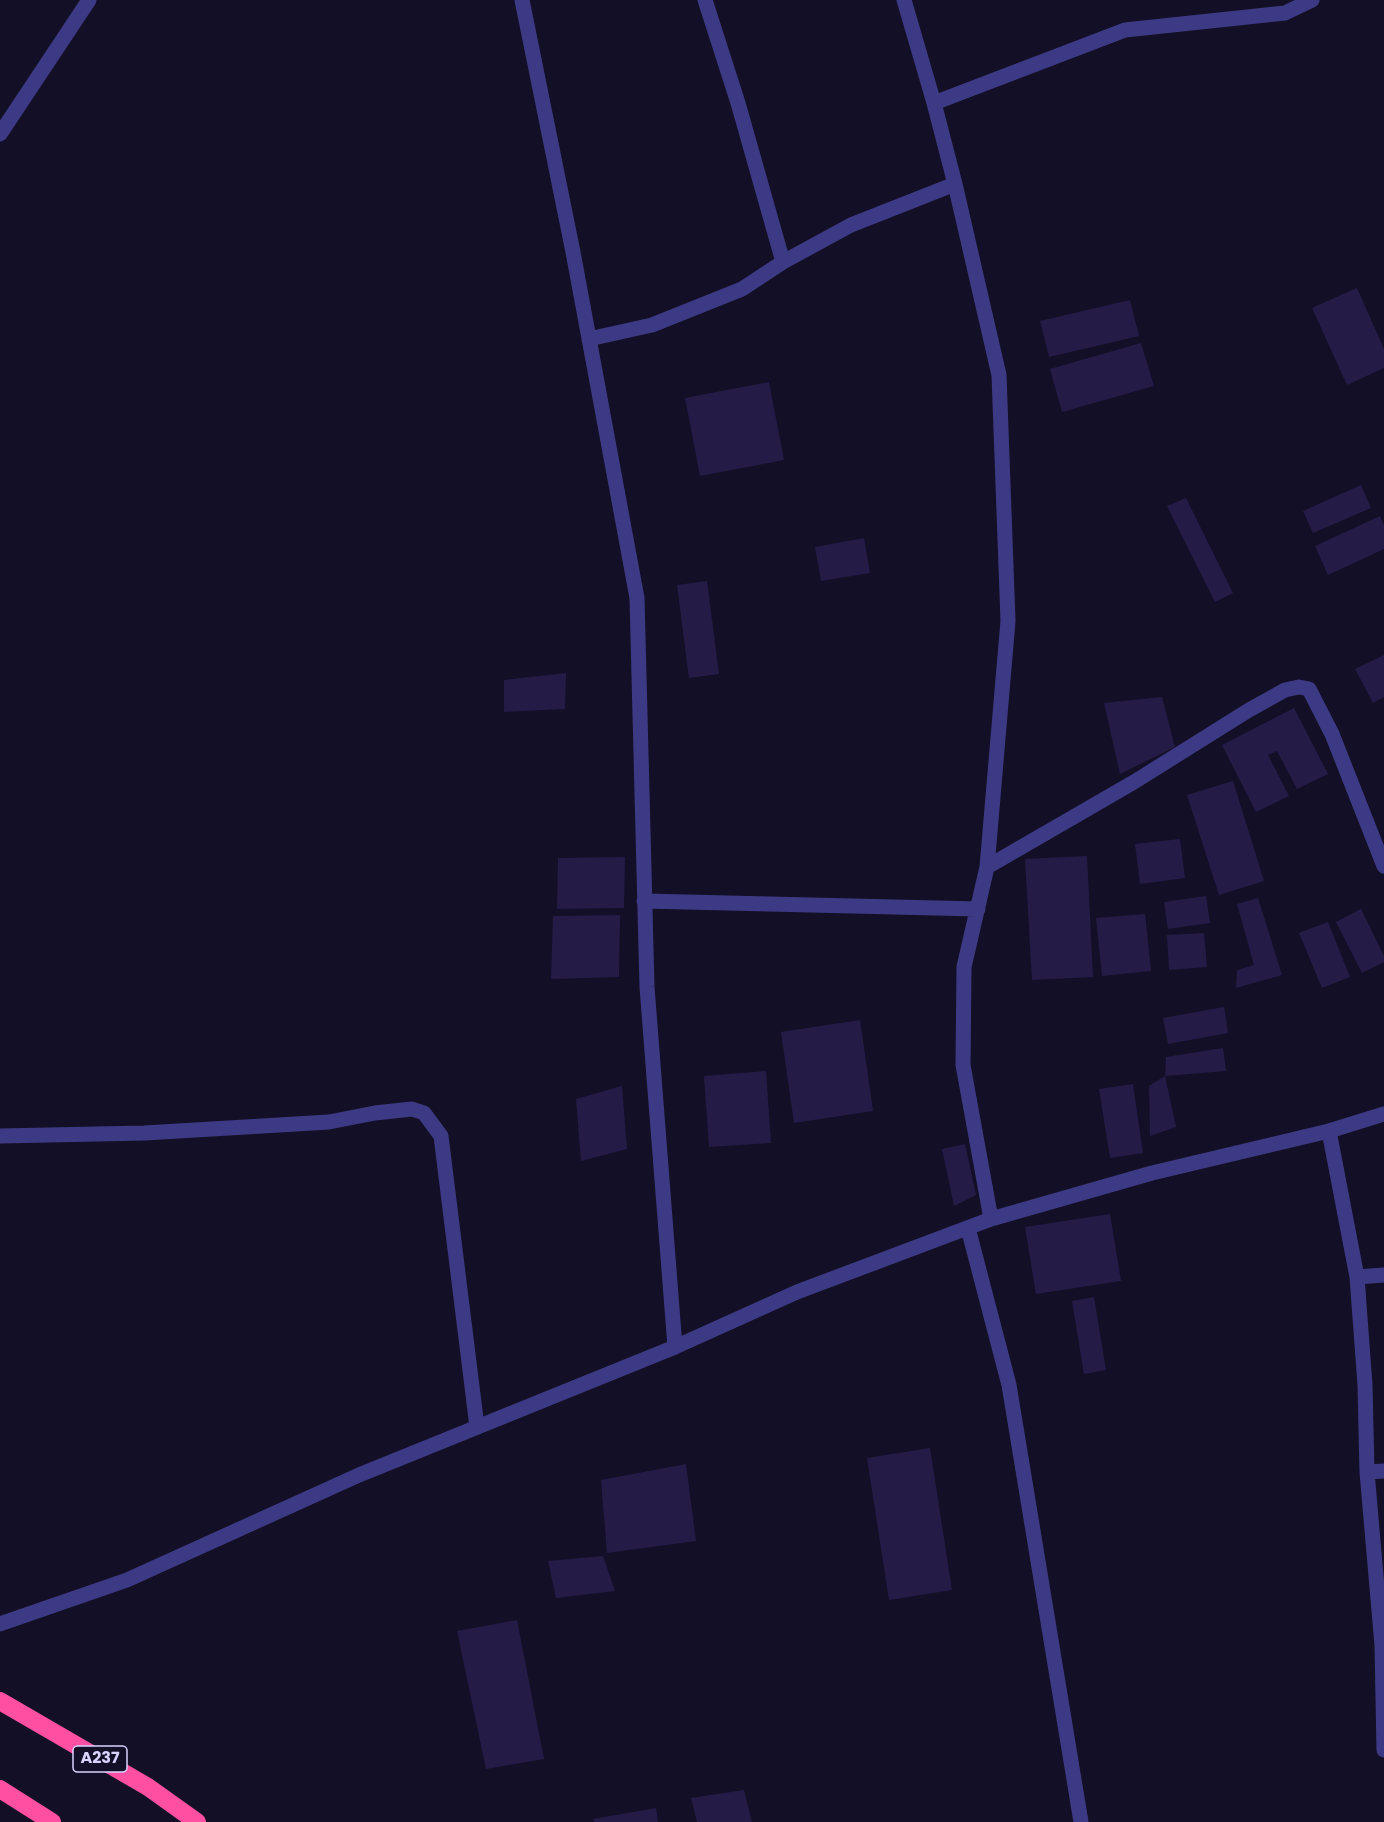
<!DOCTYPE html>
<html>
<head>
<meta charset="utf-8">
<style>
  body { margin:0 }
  canvas { display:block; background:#130f26 }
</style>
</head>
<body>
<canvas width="1384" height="1822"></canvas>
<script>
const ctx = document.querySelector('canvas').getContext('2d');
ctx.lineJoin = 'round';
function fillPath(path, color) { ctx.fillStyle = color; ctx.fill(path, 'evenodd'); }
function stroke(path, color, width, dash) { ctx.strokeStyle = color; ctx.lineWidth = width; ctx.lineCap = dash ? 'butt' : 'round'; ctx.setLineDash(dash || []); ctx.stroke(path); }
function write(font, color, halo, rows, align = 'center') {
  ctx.font = font + ' Poppins,sans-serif'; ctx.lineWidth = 5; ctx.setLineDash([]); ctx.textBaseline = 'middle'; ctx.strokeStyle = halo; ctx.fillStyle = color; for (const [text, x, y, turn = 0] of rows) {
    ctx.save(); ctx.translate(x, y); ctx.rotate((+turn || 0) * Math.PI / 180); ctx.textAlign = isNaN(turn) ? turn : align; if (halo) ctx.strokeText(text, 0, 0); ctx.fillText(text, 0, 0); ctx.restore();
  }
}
fillPath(new Path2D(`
  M1357 288 1384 349V368L1347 385 1312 308Z
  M1130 300 1139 336 1049 357 1040 321Z
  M1141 343 1154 386 1062 412 1050 369Z
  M769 382 784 460 700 476 685 398Z
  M1361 485 1371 508 1313 533 1303 511Z
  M1186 498 1233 593 1215 602 1167 506Z
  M1380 516 1384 525V549L1328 575 1315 546Z
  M864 538 870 573 821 581 815 547Z
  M707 581 719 674 689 678 677 585Z
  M1384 655V697L1373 703 1355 669Z
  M566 673 565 709 504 712V680Z
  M1162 697 1175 747 1120 774 1104 703Z
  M1294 708 1328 774 1297 789 1277 751 1268 755 1289 796 1256 812 1222 745Z
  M1233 781 1264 881 1219 895 1187 795Z
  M1180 839 1185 878 1140 884 1135 844Z
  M1087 856 1093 977 1032 980 1025 859Z
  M625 857 624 908 557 909 558 858Z
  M1206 896 1210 923 1168 929 1164 902Z
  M1258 898 1282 975 1236 988 1237 970 1254 965 1237 904Z
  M1361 909 1384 956V962L1362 973 1336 922Z
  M1145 914 1151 971 1102 976 1096 918Z
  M620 915 619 977 551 979 553 916Z
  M1328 922 1350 977 1322 988 1299 933Z
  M1204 933 1207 967 1169 970 1167 935Z
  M1224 1007 1228 1033 1168 1044 1163 1018Z
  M860 1020 873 1111 794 1123 781 1032Z
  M1223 1048 1226 1071 1165 1076 1166 1057Z
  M766 1071 771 1143 709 1147 704 1076Z
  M1165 1076 1176 1127 1150 1136 1149 1086Z
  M1133 1084 1143 1153 1110 1158 1099 1089Z
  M622 1086 627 1149 581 1161 576 1099Z
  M965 1144 976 1195 954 1206 942 1149Z
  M1110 1214 1121 1281 1036 1294 1025 1227Z
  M1094 1297 1106 1370 1084 1374 1072 1301Z
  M930 1448 952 1590 889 1600 867 1458Z
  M686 1464 696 1541 607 1553 601 1480Z
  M603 1556 615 1591 556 1598 548 1561Z
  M517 1620 544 1759 486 1769 457 1631Z
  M744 1790 752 1822H697L691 1798Z
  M656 1808 658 1822H594L593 1819Z`), '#241b47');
stroke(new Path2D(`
  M522 0 573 252 637 598 647 987 675 1347
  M705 0 738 103 783 262
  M904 0 934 103 955 184 999 375 1008 621 987 867 964 967 963 1065 991 1219
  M934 103 1125 30 1285 13 1312 0
  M0 134 89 0
  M589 339 652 325 742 289 783 262 851 225 955 184
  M987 867 1134 782 1249 710 1285 690 1299 687 1309 689 1332 734 1384 866
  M644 901 978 909
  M1329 1131 1357 1277 1365 1385 1367 1472 1382 1645 1384 1750
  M0 1136 145 1133 329 1122 375 1113 412 1109 424 1113 441 1136 477 1427
  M968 1228 1009 1385 1081 1822
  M1357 1277 1384 1275
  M1367 1472 1384 1471
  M0 1624 127 1580 359 1475 675 1347 797 1292 991 1219 1152 1173 1329 1131 1384 1114`), '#3d3a85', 15);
stroke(new Path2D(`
  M0 1701 148 1787 197 1822
  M0 1789 52 1822`), '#ff4fa3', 18);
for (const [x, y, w] of [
  [100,1759,54]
]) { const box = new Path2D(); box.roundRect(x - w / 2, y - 13, w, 26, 4.5); ctx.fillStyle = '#130f26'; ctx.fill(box); stroke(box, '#d9d4ff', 1.5); }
write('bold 16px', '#d9d4ff', null, [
  ["A237",100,1759]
]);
</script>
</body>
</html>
